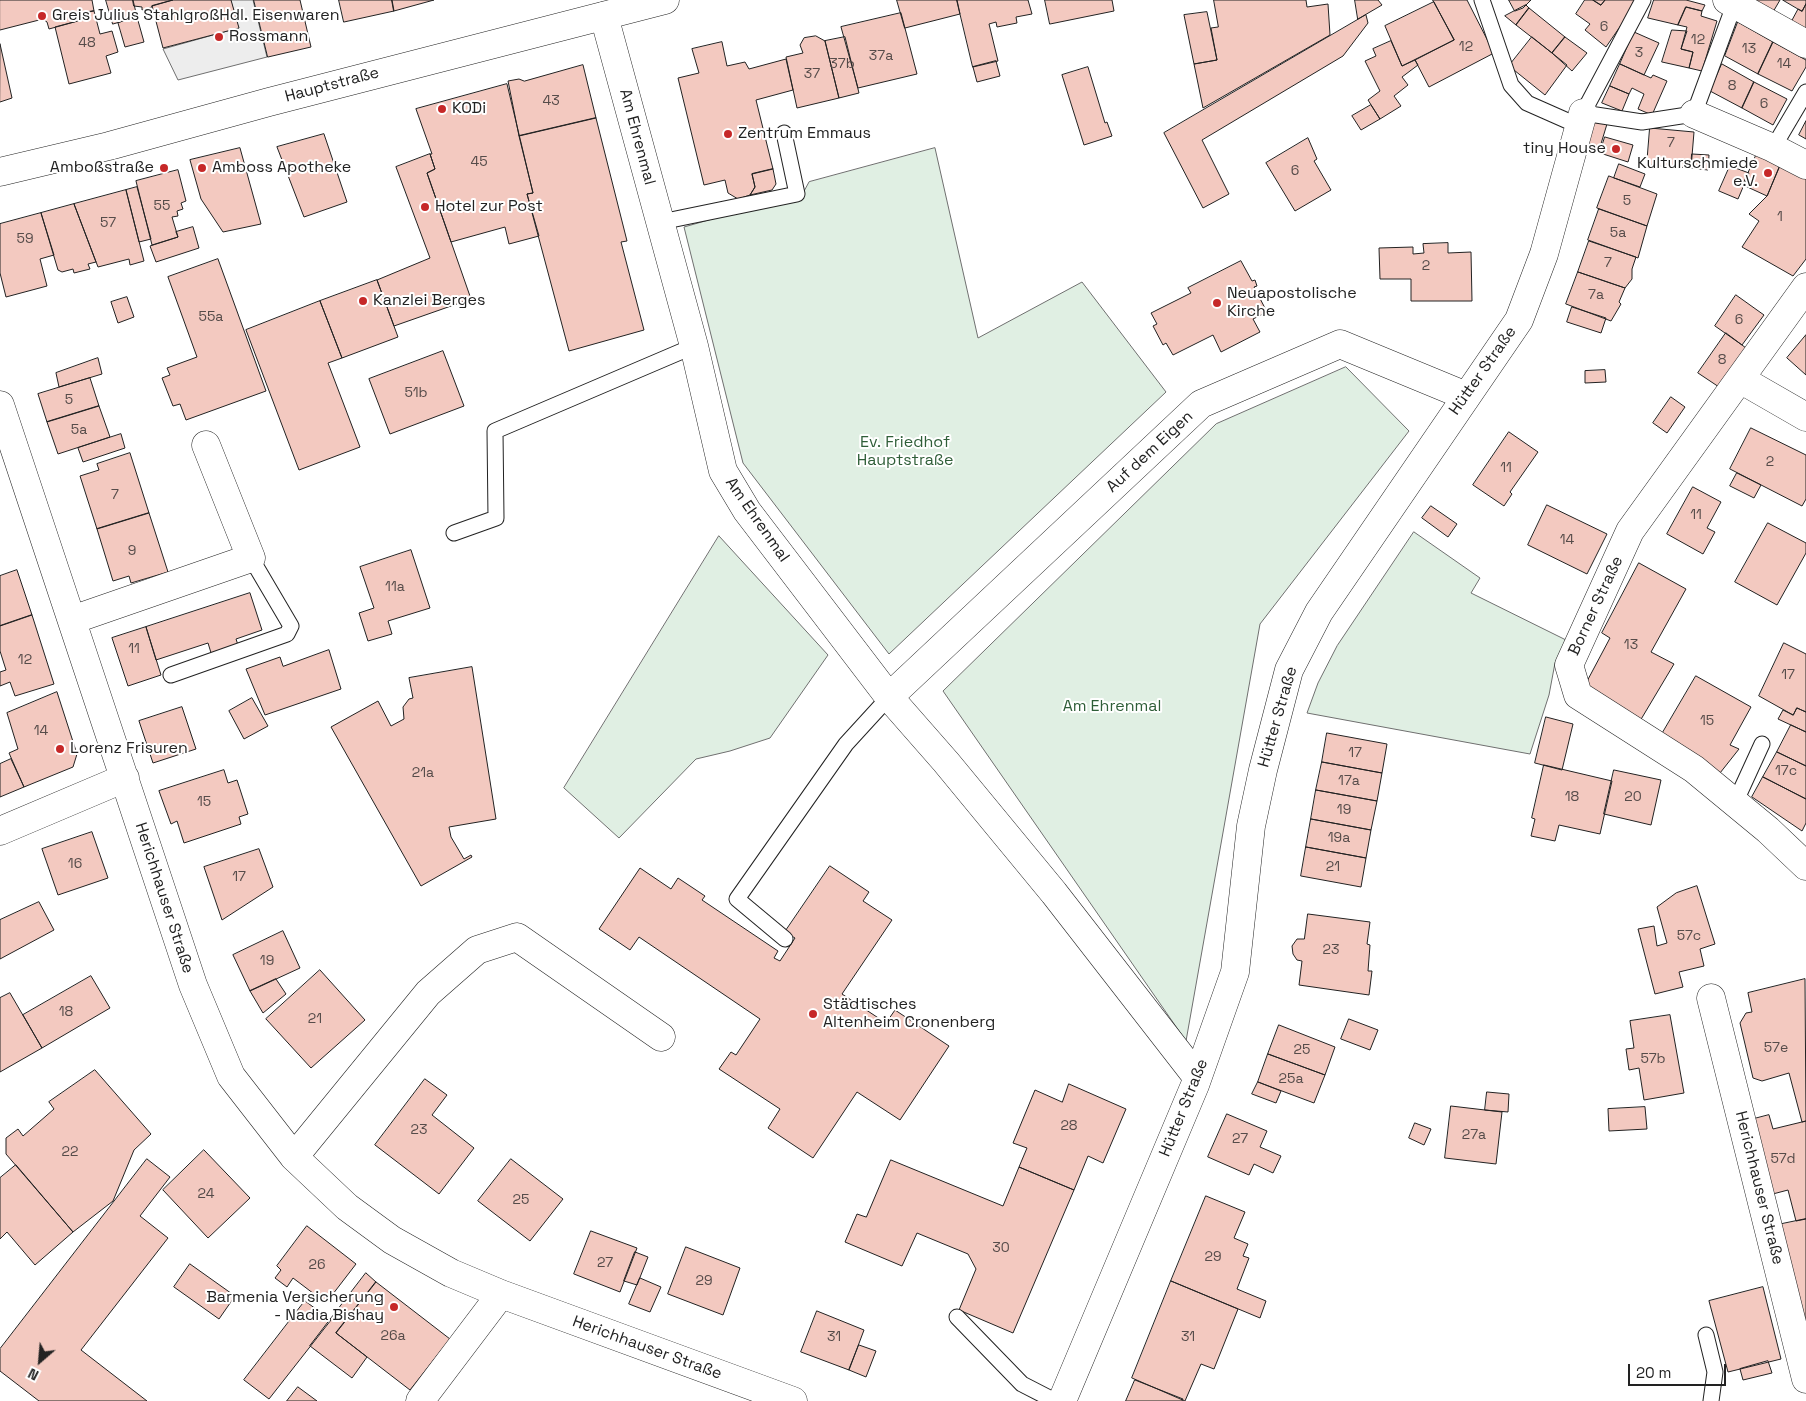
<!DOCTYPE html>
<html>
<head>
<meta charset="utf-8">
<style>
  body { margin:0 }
  #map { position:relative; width:1806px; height:1401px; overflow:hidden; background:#fff; font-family:"Space Grotesk",sans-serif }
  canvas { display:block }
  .north { position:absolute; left:15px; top:1336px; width:50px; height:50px; -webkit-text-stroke:4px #fff; paint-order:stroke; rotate:207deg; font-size:14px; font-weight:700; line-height:20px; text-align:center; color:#222 }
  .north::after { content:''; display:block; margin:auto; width:18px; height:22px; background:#222; clip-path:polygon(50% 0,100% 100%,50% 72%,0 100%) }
  .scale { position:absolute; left:1628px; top:1364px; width:98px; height:22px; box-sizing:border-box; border:2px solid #222; border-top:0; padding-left:6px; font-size:15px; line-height:18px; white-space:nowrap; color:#222; -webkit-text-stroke:4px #fff; paint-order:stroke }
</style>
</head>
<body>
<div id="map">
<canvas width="1806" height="1401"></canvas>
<div class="north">N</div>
<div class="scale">20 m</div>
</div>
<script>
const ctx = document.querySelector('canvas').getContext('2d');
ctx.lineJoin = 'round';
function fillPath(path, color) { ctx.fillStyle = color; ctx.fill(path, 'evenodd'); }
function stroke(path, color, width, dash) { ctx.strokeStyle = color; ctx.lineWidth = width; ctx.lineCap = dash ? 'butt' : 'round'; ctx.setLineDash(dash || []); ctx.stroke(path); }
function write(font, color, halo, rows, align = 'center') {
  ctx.font = font + ' "Space Grotesk",sans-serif'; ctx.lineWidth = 4; ctx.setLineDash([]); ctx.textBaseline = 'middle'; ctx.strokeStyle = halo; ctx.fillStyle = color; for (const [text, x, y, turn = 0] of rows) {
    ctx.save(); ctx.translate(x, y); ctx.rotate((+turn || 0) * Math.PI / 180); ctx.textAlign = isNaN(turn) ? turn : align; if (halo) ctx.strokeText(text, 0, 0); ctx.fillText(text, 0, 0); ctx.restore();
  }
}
const green = new Path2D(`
  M935 148 978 338 1082 282 1166 392 889 654 743 463 684 227 803 193 809 182Z
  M1346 367 1409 431 1260 624 1186 1041 943 691 1216 424Z
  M1414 532 1480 578 1471 593 1566 640 1555 663 1549 695 1530 754 1307 713 1318 683 1337 646Z
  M719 536 828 655 770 738 730 751 696 759 619 838 564 788Z`);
fillPath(green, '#e0efe3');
stroke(green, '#6f6f6f', 1);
const parking = new Path2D(`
  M231 0H253L267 57 178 80 163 49 238 28Z`);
fillPath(parking, '#ededed');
stroke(parking, '#6f6f6f', 1);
const building = new Path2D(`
  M0 0H92L94 11 83 13 85 19 49 29 47 22 43 19 0 30Z
  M106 0H133L137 17 113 24Z
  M133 0H173L152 6V7L142 10V7L134 6Z
  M173 0H231L239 28 163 48 152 6Z
  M254 0H300L311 47 268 57Z
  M339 0H392L394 11 344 22Z
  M392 0H434L394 11Z
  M897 0H957L960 14 905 28Z
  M957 0H1028L1032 14 1016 17 1017 23 997 27 996 22 989 24 998 61 973 67Z
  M1045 0H1112L1114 11 1050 24Z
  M1214 0H1306L1307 7 1328 4 1330 35 1203 108 1194 64 1217 60 1211 28 1218 27Z
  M1355 0H1378L1382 5 1358 19Z
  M1433 0H1467L1494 53 1429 87 1415 60 1454 40Z
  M1509 0H1531L1523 8 1515 11Z
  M1585 0H1593L1601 5 1605 0H1635L1637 2 1606 47 1585 30 1590 24 1576 14Z
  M1593 0H1605L1601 5Z
  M1654 0H1686L1705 5 1702 11 1686 7 1678 25 1648 18Z
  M1752 0H1780L1773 12Z
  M1783 0H1806V4L1802 11Z
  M1434 2 1454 40 1402 66 1385 26Z
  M1806 4V28L1805 29 1791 22 1798 9 1802 11Z
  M1526 5 1529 8 1516 25 1505 16Z
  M1686 7 1702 11 1701 16 1717 21 1702 71 1689 68 1693 52 1681 49 1687 27 1678 25Z
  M1529 8 1565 37 1552 53 1516 25Z
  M94 11 100 34 112 31 118 52 106 56 111 73 69 84 55 27 85 19 83 13Z
  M1207 12 1217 60 1194 64 1184 15Z
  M901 13 917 74 858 88 841 27Z
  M1366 15 1368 23 1343 56 1202 140 1229 194 1203 208 1164 133Z
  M137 17 144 42 125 47 118 23Z
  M1738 22 1773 42 1758 74 1725 56Z
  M1672 30 1687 31 1681 49 1693 52 1689 68 1662 62Z
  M1634 32 1659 43 1644 75 1620 64Z
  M816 36 825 41 839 98 797 108 786 57 803 53 800 45 804 38Z
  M845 37 859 93 839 98 825 41Z
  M1532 37 1567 65 1545 95 1509 66Z
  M1565 37 1587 53 1572 71 1552 53Z
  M1391 41 1402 66 1415 60 1418 65 1402 77 1408 85 1394 96 1401 106 1380 119 1368 100 1380 91 1365 61 1376 56 1373 49Z
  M722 42 727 66 745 62 749 69 786 59 793 90 756 100 773 169 752 174 755 187 750 195 738 199 728 193 725 180 704 185 678 78 699 73 692 49Z
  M1773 42 1806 60V67L1792 91 1758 74Z
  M0 44 12 98 0 102Z
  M996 61 1000 76 977 82 973 67Z
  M1620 64 1651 78 1653 75 1667 81 1652 115 1638 109 1644 94 1632 88 1629 94 1610 86Z
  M1722 64 1754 82 1742 108 1710 91Z
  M583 65 596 118 519 136 508 81 519 79 524 81Z
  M1088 67 1105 123 1107 122 1112 136 1084 145 1062 75Z
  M1754 82 1787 99 1773 125 1742 108Z
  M507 84 533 193 527 194 539 236 509 244 505 227 451 242 427 173 435 169 430 154H432L416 109Z
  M1610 86 1629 94 1622 111 1602 103Z
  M1371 105 1380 119 1361 130 1352 116Z
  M596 118 627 241 621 242 644 330 569 351 527 194 533 193 519 136Z
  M1594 120 1607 124 1600 147 1587 143Z
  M1806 121V139L1799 135Z
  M1650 128 1694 132 1691 168 1647 165Z
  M324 134 347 202 304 217 277 147Z
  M1605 137 1633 145 1628 162 1600 153Z
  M1308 138 1317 159 1314 161 1331 190 1295 211 1266 163Z
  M240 148 261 224 223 232 201 199 190 160Z
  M1758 151 1782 161 1767 196 1743 185Z
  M430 154 435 169 427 173 471 299 394 326 377 280 430 258 396 167Z
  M1692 154 1709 155 1708 170 1691 168Z
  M1782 161 1806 174V259L1793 276 1742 247 1759 221 1749 214 1767 196Z
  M1619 164 1645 174 1640 187 1614 178Z
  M1730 166 1749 173 1738 199 1719 191Z
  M773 169 776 184 772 190 750 195 755 187 752 174Z
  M178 170 186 201 181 203 183 209 177 211 178 216 172 217 178 237 152 245 136 181Z
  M1609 176 1657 194 1647 226 1597 208Z
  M137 187 151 239 139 242 126 190Z
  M126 190 144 261 130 265 129 259 98 267 74 204Z
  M74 204 96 262 88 264 90 269 74 273 73 269 62 272 58 270 41 213Z
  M1599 209 1647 226 1638 258 1588 240Z
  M41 213 54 255 40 259 47 286 6 297 0 273V224Z
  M193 227 199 248 156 262 150 246 178 237 176 232Z
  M1589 241 1636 257 1632 269V279L1625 288 1578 272Z
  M1448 243V253L1471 252 1472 301H1411V279H1380L1379 248 1413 247V254L1424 253 1423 244Z
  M218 259 266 391 186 420 180 404 173 406 162 378 170 375 167 368 197 357 168 277Z
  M1241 261 1252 281 1255 280 1257 286 1254 287 1267 312 1253 319 1260 332 1221 352 1213 335 1173 355 1166 343 1163 345 1153 326 1157 324 1151 313 1191 293 1188 288Z
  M1578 272 1625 288 1619 302 1621 304 1611 321 1566 304Z
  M377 280 398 337 342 358 320 301Z
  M1736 295 1764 315 1742 345 1715 326Z
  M127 297 134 317 118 323 111 302Z
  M320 301 342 358 328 363 360 447 299 470 246 330Z
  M1572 307 1606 318 1601 333 1567 322Z
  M1726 333 1746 348 1719 387 1698 373Z
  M1806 335V375L1787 358Z
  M443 351 464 406 390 434 369 379Z
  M98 358 102 374 59 387 56 373Z
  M1605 370 1606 382 1585 383V371Z
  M90 378 99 406 47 422 38 394Z
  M1671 397 1685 407 1667 433 1653 423Z
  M99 406 110 437 58 454 47 422Z
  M1751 428 1806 455V499L1802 506 1730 469Z
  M1509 432 1538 452 1510 492 1512 494 1504 506 1473 485Z
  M121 434 125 448 83 462 78 448Z
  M130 453 149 513 97 529 80 476 99 470 97 464Z
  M1737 473 1761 485 1754 498 1730 486Z
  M1693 487 1721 502 1707 528 1715 532 1703 554 1667 534Z
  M1547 505 1607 534 1587 574 1528 545Z
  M1431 506 1457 524 1448 537 1422 518Z
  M149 513 168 572 131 583 129 576 113 581 97 529Z
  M1768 523 1806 543V553L1777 605 1735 582Z
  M411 550 430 608 388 621 392 634 368 641 359 613 374 608 360 567Z
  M1639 563 1686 589 1651 652 1674 664 1640 721 1585 685 1610 638 1602 633Z
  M17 570 32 615 0 626V576Z
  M250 593 262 630 236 639 239 648 212 656 208 643 156 660 146 627Z
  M32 615 54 684 15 696 10 682 0 686V672L6 670 0 651V626Z
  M146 627 161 675 128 686 112 638Z
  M1784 643 1806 654V712L1797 708 1793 715 1759 696Z
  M329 650 341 689 265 715 246 669 280 657 283 666Z
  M472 667 496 819 449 827 451 837 464 859 471 855 472 857 421 886 331 727 378 701 391 726 404 719 403 707 409 699 413 698 409 678Z
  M1696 676 1751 707 1730 745 1739 749 1720 773 1662 734Z
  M57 692 77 754 73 767 24 787 9 753 18 749 7 713Z
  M252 698 268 726 244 739 229 711Z
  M182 707 196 749 153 763 139 721Z
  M1797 708 1806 712V732L1778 719 1783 710 1793 715Z
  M1546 717 1573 724 1562 770 1535 763Z
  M1791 725 1806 732V766L1777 752Z
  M1327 733 1387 744 1382 773 1322 762Z
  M1777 752 1806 766V799L1763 777Z
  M11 759 24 787 0 797V764Z
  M1322 762 1382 773 1377 801 1316 790Z
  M1544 765 1612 781 1600 834 1559 825 1555 841 1531 836 1535 819 1532 818Z
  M224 770 228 783 237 780 248 814 239 817 241 824 184 843 177 821 171 824 159 791Z
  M1614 770 1661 780 1651 825 1604 814Z
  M1763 777 1806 799V823L1802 831 1752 797Z
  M1316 790 1377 801 1371 830 1311 819Z
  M1311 819 1371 830 1366 858 1306 847Z
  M92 832 108 878 58 895 42 849Z
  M1306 847 1366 858 1361 887 1301 876Z
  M259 849 273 887 222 920 204 867Z
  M830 866 869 892 863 901 892 920 842 994 886 1023 895 1010 949 1046 900 1120 857 1092 813 1158 768 1128 780 1109 719 1069 731 1052 736 1055 760 1019 639 937 630 950 599 929 640 868 671 889 678 878 705 896 702 900 778 951 774 958 780 961 795 938 785 932Z
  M1697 886 1715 944 1700 949 1704 966 1679 972 1683 987 1655 994 1638 929 1654 926 1657 946 1667 943 1657 907 1676 893Z
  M39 902 54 930 0 959V920Z
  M1308 914 1370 922 1367 944 1370 945 1368 971H1372L1369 995 1299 985 1302 961 1297 960 1293 954 1292 946 1297 939H1304Z
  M283 931 300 968 250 991 233 955Z
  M320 970 365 1020 311 1068 266 1019Z
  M91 976 110 1008 42 1048 23 1015Z
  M276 979 286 994 263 1013 250 991Z
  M1805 979 1806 1121 1802 1122 1789 1073 1762 1081 1753 1078 1740 1023 1746 1013 1752 1012 1748 993Z
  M10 993 42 1048 0 1072V998Z
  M1670 1015 1684 1093 1644 1100 1639 1068 1629 1070 1626 1049 1634 1048 1630 1021Z
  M1349 1019 1378 1030 1370 1050 1341 1039Z
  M1279 1025 1335 1047 1325 1075 1268 1054Z
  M1268 1054 1325 1075 1314 1103 1258 1082Z
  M95 1070 151 1134 134 1150 113 1201 73 1232 6 1154V1138L18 1129 23 1136 54 1109 49 1102Z
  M425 1079 447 1095 432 1115 474 1148 439 1194 375 1145Z
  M1258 1082 1281 1091 1276 1103 1252 1094Z
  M1069 1084 1126 1109 1103 1163 1088 1156 1074 1190 1019 1167 1027 1148 1013 1143 1035 1090 1062 1102Z
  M1487 1092 1509 1094 1508 1112 1485 1110Z
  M1451 1106 1502 1112 1496 1164 1445 1158Z
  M1645 1107 1647 1129 1609 1131 1608 1109Z
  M1227 1114 1267 1131 1260 1147 1281 1156 1273 1173 1254 1164 1249 1175 1208 1157Z
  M1769 1115 1773 1129 1806 1121V1219L1796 1221 1788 1190 1769 1195 1750 1120Z
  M1415 1123 1431 1129 1424 1145 1409 1138Z
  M204 1150 250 1198 208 1238 163 1190Z
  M147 1159 170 1177 140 1216 168 1238 81 1350 147 1401H39L0 1371V1349Z
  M511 1159 563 1199 530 1241 478 1201Z
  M891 1160 1003 1206 1019 1167 1074 1190 1013 1333 959 1310 976 1269 968 1254 917 1233 902 1266 845 1242 857 1214 866 1217Z
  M16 1165 73 1232 35 1265 7 1232 0 1239V1178Z
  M1206 1196 1245 1212 1234 1238 1248 1244 1243 1256 1249 1258 1237 1289 1266 1301 1260 1318 1171 1281Z
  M1806 1219V1334L1777 1225Z
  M307 1226 356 1264 326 1303 293 1278 287 1287 275 1278 281 1270 277 1266Z
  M591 1231 637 1248 620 1292 574 1274Z
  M686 1247 740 1268 723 1315 668 1294Z
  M635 1252 648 1257 637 1285 624 1281Z
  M190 1264 235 1296 219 1319 174 1287Z
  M366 1273 376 1282 336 1333 367 1357 352 1378 310 1346Z
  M640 1278 661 1287 650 1312 629 1304Z
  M1171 1281 1238 1309 1214 1369 1201 1364 1185 1401 1132 1378Z
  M376 1282 450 1339 410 1390 336 1333Z
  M1763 1287 1781 1359 1728 1372 1709 1301Z
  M305 1301 331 1320 269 1399 244 1380Z
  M817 1311 864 1330 849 1370 801 1352Z
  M859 1345 876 1351 866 1377 849 1370Z
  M1768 1361 1772 1373 1743 1380 1740 1369Z
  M1135 1380 1183 1399 1182 1401H1126Z
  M298 1387 317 1401H287Z`);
fillPath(building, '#f3c9c0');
stroke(building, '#222', 1);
const lane = new Path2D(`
  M1482 0 1511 85 1527 103 1579 126
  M1643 0 1583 113 1642 122 1694 114 1736 0
  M1773 148 1806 92
  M661 222 797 194 784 133
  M454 533 496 518 495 431 694 346
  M171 675 287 634 291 626 251 558
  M1735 803 1762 744
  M785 939 737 899 846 744 889 697
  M957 1317 1022 1384 1055 1401
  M1706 1335 1715 1372 1711 1401`);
const street = new Path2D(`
  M1727 0 1806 44
  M604 16 694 346 723 471 747 511 889 697 946 762 1054 893 1197 1077
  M1694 114 1773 148 1806 165
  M1806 287 1630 531 1569 665 1578 695 1694 769 1768 830 1806 866
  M1740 379 1806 417
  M0 405 193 985 231 1076 294 1157 347 1207 392 1240 451 1273 501 1294 793 1401
  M72 620 251 558 206 445
  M889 697 1201 404 1340 344 1466 396
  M0 831 125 778
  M1711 998 1806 1379
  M294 1157 428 993 477 950 517 937 661 1037
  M420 1401 501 1294
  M1062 1401 1195 1085 1235 972 1251 826 1263 770 1289 670 1319 612 1519 320 1544 254 1583 113`);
const secondary = new Path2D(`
  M0 172 109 146 269 102 665 0`);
stroke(lane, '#222', 17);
stroke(street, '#222', 29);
stroke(secondary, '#222', 29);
stroke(lane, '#fff', 15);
stroke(street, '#fff', 28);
stroke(secondary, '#fff', 28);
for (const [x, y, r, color] of [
  [42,16,5,"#c62828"],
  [219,37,5,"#c62828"],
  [442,109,5,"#c62828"],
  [728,134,5,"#c62828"],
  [1616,149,5,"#c62828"],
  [164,168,5,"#c62828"],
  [202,168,5,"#c62828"],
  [1768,173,5,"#c62828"],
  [425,207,5,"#c62828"],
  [363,301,5,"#c62828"],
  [1217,303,5,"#c62828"],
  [60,749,5,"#c62828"],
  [813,1014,5,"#c62828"],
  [394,1307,5,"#c62828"]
]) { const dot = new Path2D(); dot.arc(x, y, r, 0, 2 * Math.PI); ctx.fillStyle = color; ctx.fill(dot); stroke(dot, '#fff', 2); }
write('14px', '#564c4a', null, [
  ["6",1604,27],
  ["12",1698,40],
  ["48",87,43],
  ["12",1466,47],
  ["13",1749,49],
  ["3",1639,53],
  ["37a",881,56],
  ["37b",842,64],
  ["14",1784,64],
  ["37",812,74],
  ["8",1732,86],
  ["43",551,101],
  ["6",1764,104],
  ["7",1671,143],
  ["45",479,162],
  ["6",1295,171],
  ["5",1627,201],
  ["55",162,206],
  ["1",1780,217],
  ["57",108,223],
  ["5a",1618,233],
  ["59",25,239],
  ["7",1608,263],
  ["2",1426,266],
  ["7a",1596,295],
  ["55a",211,317],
  ["6",1739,320],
  ["8",1722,360],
  ["51b",416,393],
  ["5",69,400],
  ["5a",79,430],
  ["2",1770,462],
  ["11",1506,468],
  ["7",115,495],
  ["11",1696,515],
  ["14",1567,540],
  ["9",132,551],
  ["11a",395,587],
  ["13",1631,645],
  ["11",134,649],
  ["12",25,660],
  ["17",1788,675],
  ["15",1707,721],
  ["14",41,731],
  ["17",1355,753],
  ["17c",1786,771],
  ["21a",423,773],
  ["17a",1349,781],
  ["18",1572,797],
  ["20",1633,797],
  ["15",204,802],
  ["19",1344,810],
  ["19a",1339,838],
  ["16",75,864],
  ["21",1333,867],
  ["17",239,877],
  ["57c",1689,936],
  ["23",1331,950],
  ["19",267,961],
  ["18",66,1012],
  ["21",315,1019],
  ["57e",1776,1048],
  ["25",1302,1050],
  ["57b",1653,1059],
  ["25a",1291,1079],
  ["28",1069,1126],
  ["23",419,1130],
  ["27a",1474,1135],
  ["27",1240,1139],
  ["22",70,1152],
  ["57d",1783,1159],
  ["24",206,1194],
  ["25",521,1200],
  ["30",1001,1248],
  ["29",1213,1257],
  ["27",605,1263],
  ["26",317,1265],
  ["29",704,1281],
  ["26a",393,1336],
  ["31",834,1337],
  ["31",1188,1337]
]);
write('16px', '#222', '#fff', [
  ["Greis Julius StahlgroßHdl. Eisenwaren",52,16],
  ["Rossmann",229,37],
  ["KODi",452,109],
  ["Zentrum Emmaus",738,134],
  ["tiny House",1606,149,"right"],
  ["Kulturschmiede",1758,164,"right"],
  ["e.V.",1758,182,"right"],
  ["Amboßstraße",154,168,"right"],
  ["Amboss Apotheke",212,168],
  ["Hotel zur Post",435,207],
  ["Neuapostolische",1227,294],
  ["Kirche",1227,312],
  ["Kanzlei Berges",373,301],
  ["Lorenz Frisuren",70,749],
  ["Städtisches",823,1005],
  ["Altenheim Cronenberg",823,1023],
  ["Barmenia Versicherung",384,1298,"right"],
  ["- Nadia Bishay",384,1316,"right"]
], 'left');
write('16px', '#222', '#fff', [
  ["Hauptstraße",332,85,-15],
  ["Am Ehrenmal",637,137,75],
  ["Hütter Straße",1483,371,-55],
  ["Auf dem Eigen",1150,452,-43],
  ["Am Ehrenmal",757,520,55],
  ["Borner Straße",1596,606,-65],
  ["Hütter Straße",1278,717,-74],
  ["Herichhauser Straße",164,898,72],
  ["Hütter Straße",1184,1108,-68],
  ["Herichhauser Straße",1759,1188,76],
  ["Herichhauser Straße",647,1348,20]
]);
write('16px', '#2f5e38', '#fff', [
  ["Ev. Friedhof",905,443],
  ["Hauptstraße",905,461],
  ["Am Ehrenmal",1112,707]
]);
</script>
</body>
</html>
